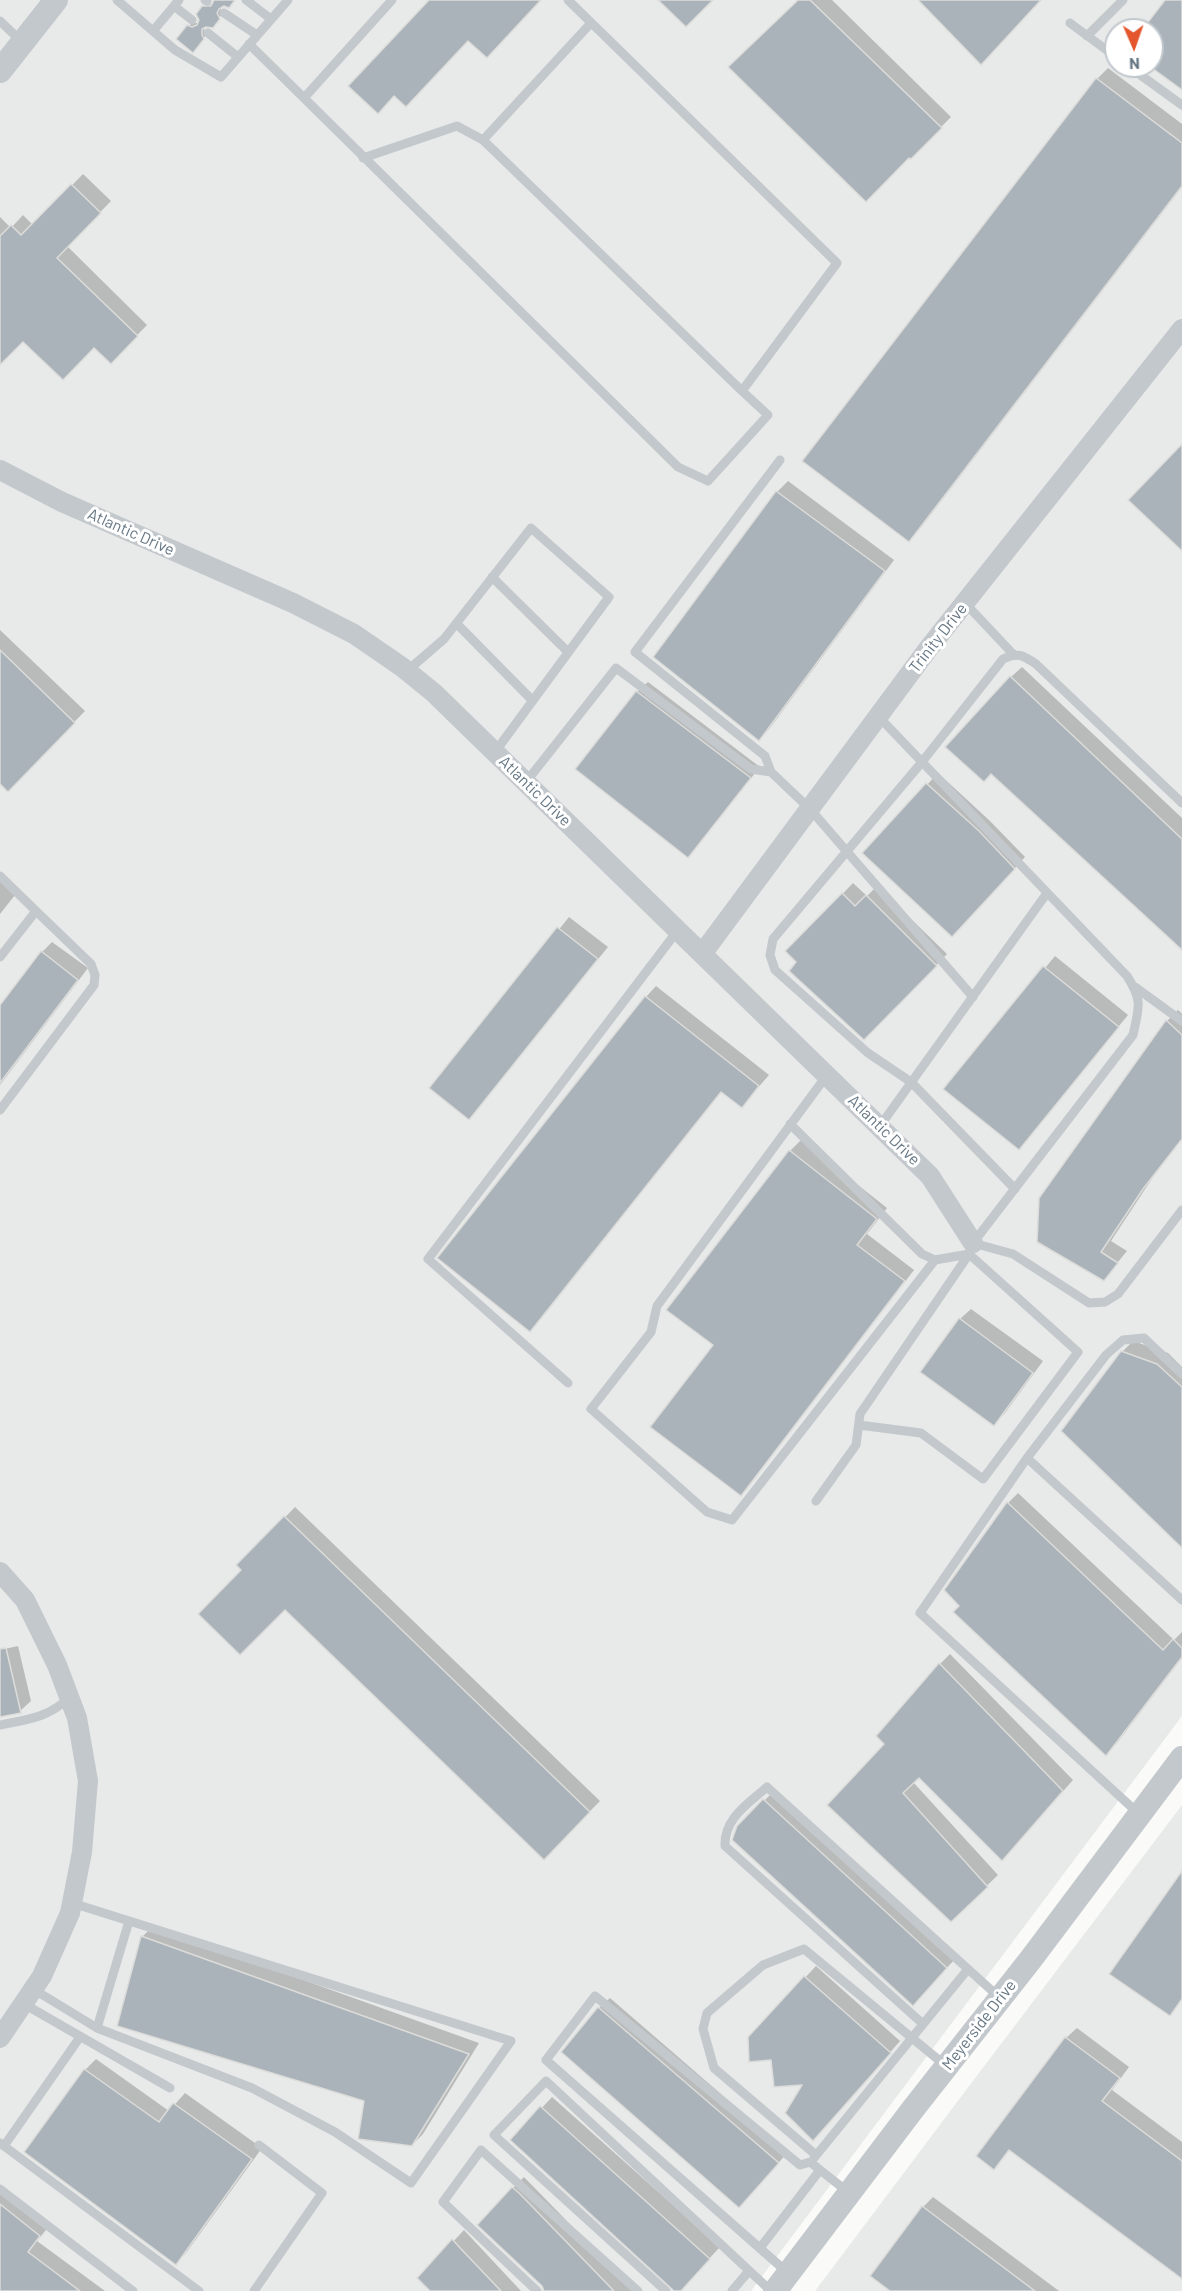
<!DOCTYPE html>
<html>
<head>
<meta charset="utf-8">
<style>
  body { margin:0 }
  #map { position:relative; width:1182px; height:2291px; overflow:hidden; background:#fafaf8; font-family:Barlow,sans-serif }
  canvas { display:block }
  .north { position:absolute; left:1104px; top:18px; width:60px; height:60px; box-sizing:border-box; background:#fff; border:2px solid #c1c8cd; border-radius:50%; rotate:178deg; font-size:16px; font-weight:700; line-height:24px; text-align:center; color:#657683 }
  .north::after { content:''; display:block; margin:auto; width:21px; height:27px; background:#e4572e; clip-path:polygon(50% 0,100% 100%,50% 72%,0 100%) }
</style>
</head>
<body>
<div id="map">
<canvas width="1182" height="2291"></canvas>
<div class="north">N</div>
</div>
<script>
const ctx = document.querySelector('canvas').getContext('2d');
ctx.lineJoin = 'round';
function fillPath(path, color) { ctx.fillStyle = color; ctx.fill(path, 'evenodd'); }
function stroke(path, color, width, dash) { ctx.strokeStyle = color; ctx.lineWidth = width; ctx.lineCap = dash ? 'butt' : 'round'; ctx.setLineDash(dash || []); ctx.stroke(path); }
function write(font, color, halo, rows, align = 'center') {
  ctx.font = font + ' Barlow,sans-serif'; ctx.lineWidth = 6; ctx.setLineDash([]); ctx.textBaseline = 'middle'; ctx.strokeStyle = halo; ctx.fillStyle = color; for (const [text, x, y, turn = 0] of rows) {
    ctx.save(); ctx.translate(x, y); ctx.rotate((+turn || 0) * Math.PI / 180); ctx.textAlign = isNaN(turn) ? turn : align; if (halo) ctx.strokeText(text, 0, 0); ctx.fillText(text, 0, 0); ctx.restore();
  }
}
fillPath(new Path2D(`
  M0 0H1182V1716L751 2291H0ZM1116 30H1152V66H1116Z
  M1182 1805V2291H815L957 2102Z`), '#e8e9e9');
fillPath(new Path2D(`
  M215 0H234L220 6 222 14 215 23 205 25 204 31 206 35 196 48 189 26 192 23H199L204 7 207 4 212 5Z
  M800 0H832L951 117 911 157Z
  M1108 68 1182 124V187L919 530 909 540 805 461 1097 79Z
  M83 174 111 201 67 246 147 325 111 362 94 346 23 340 0 350V217L11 228 23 215 33 225Z
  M788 481 894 560 770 728 759 739 777 492Z
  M0 630 85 711 8 790 0 782Z
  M1022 667 1182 818V948L1011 677Z
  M648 682 760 767 688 856 637 692Z
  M938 773 990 821 1025 857 963 924 864 853Z
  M0 876 19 890 0 914Z
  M853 883 867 896 877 886 947 954 864 1038 787 951Z
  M569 917 608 947 469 1118 431 1088Z
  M52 942 88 968 0 1085V1008L42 952Z
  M1055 956 1128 1015 1019 1148 945 1089Z
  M656 986 769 1075 742 1106 722 1091 541 1319 530 1330 646 997Z
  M1178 1010 1182 1014V1139L1153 1177 1111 1241 1127 1251 1104 1279 1041 1199 1167 1021Z
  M801 1140 887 1208 867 1234 914 1270 751 1483 740 1494 715 1344 790 1151Z
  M971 1309 1043 1361 1005 1413 994 1424 960 1319Z
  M1133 1341 1168 1353 1182 1367V1546L1122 1352Z
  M1018 1493 1174 1640 1182 1632V1658L1117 1743 1106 1754 961 1606 1008 1503Z
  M295 1507 600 1801 544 1858 239 1565Z
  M18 1646 31 1701 20 1711 0 1716V1650Z
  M950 1654 1073 1780 1013 1848 919 1776 913 1782 998 1875 951 1920 829 1805 886 1744 940 1664Z
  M775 1790 957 1957 923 1993 738 1827Z
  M153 1926 479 2043 423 2134 412 2145 365 2100 142 1937Z
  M816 1966 900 2041 824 2128 804 2083 749 2038Z
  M610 1998 788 2152 750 2195 599 2008Z
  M1077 2028 1129 2067 1112 2090 1182 2142V2277L1011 2149 994 2168 1066 2038Z
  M96 2059 169 2111 185 2093 262 2148 186 2253 176 2263 85 2070Z
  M552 2097 720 2247 679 2291H676L512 2140Z
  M524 2177 635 2291H545L513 2188Z
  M0 2185 50 2225 37 2241 105 2291H0Z
  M933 2197 1059 2291H893L923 2207Z
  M464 2230 521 2291H432L419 2278Z`), '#0003');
const building = new Path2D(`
  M214 0H235L229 8 224 6 219 9 217 13 220 19 213 28 206 27 202 29V35L204 39 193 53 176 39 187 25 192 27 197 25 199 20 196 14 202 6H211Z
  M429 0H541L487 58 468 41 406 107 394 96 378 114 348 86Z
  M658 0H713L686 27Z
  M798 0H810L942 128 911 159 909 158 866 202 728 67Z
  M918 0H1041L981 65Z
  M1165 0H1182V90L1152 68V30H1142Z
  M1096 78 1182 143V186L909 542 802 461Z
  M71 184 101 213 57 258 138 336 111 364 94 348 63 380 23 342 0 365V236L11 225 21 235Z
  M1182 444V551L1128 500Z
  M776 491 885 571 759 741 653 657Z
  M0 650 75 723 8 792 0 784Z
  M1010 676 1182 839V950L991 774 984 782 945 747Z
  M636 691 751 778 688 858 575 769Z
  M926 783 979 831 1015 869 952 937 862 853Z
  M842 893 855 906 866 895 937 966 864 1040 789 971 796 962 785 951Z
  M557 927 598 959 469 1120 429 1088Z
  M41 951 78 980 0 1083V1005Z
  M1043 966 1119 1027 1019 1150 943 1089Z
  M645 996 759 1086 742 1108 721 1092 530 1332 437 1258Z
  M1166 1020 1182 1035V1139L1143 1189 1101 1252 1118 1263 1104 1281 1037 1242 1039 1198Z
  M789 1150 877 1219 857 1245 905 1281 741 1496 650 1427 713 1345 666 1310Z
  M959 1318 1033 1373 994 1426 920 1372Z
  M1121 1351 1157 1364 1182 1387V1548L1061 1431Z
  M1007 1502 1163 1650 1173 1639 1182 1648V1657L1106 1756 953 1612 959 1606 944 1590Z
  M284 1516 590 1812 544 1860 285 1610 240 1655 198 1614 241 1570 236 1565Z
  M6 1648 21 1713 0 1717V1649Z
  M939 1663 1063 1791 1002 1861 919 1778 903 1793 988 1887 951 1922 827 1805 884 1744 876 1736Z
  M763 1799 947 1968 913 2006 732 1840 737 1826Z
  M1182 1871V1999L1170 2016 1109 1974Z
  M141 1936 469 2054 412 2146 358 2139 364 2101 117 2026Z
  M804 1976 891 2053 813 2141 785 2113 802 2085 774 2087 771 2060 749 2062 748 2037Z
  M598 2007 779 2163 739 2208 561 2052Z
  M1065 2037 1120 2078 1102 2101 1182 2161V2279L1009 2150 994 2170 976 2156Z
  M84 2069 159 2122 173 2103 252 2159 176 2265 24 2152Z
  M540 2106 710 2259 681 2291H674L510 2140Z
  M512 2187 520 2194 614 2291H544L542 2286 477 2225Z
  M0 2204 40 2236 28 2252 80 2291H0Z
  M922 2206 1035 2291H890L870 2276Z
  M452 2239 462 2250 501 2291H430L417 2278Z`);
fillPath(building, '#aab3b9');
stroke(building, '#dcdcda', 1.5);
stroke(new Path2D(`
  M117 0 175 50 221 77 288 0
  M205 0 207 1
  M246 0 271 19
  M568 0 837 263 742 391 483 140 591 23
  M174 6 192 20
  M224 13 257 35
  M0 21 22 42
  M1070 23 1116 57
  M153 31 179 0
  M208 33 238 57
  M1087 36 1123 0
  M249 44 304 98 392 0
  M1128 66 1182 105
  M304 98 678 467 708 481 768 415 742 391
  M363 158 457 126 483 140
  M492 577 567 651
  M965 603 1013 654
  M457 624 532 700
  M407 671 444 639 531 528 609 597 495 752
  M771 772 765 756 635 652 780 460
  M526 782 616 668 751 769 771 772 810 809 973 997
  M0 876 36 911
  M0 957 36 911 91 964 95 975 94 985 0 1110
  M1135 987 1182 1021
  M827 1075 657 1306 651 1332 591 1409 707 1512 732 1520 935 1260
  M790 1124 922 1254 935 1260 969 1254 1078 1352 983 1479 921 1433 859 1425
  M880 1126 1047 893
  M1015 1189 911 1082 868 1053 775 970 770 955 773 939 922 762 1003 659C1017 652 1023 655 1036 664L1182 803
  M973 1243 1013 1254 1089 1303 1105 1302 1118 1294 1182 1210
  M568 1383 428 1259 678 930
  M1027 1458 1106 1355 1123 1340 1144 1338 1182 1374
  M816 1501 856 1445 860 1414 969 1254 973 1243 1133 1035C1139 1007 1143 1001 1127 976L878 716
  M0 1725C29 1719 47 1718 69 1698
  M1139 1814 920 1613 1027 1458 1182 1600
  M33 1989 97 2028 252 2088 335 2132 411 2183 511 2041 72 1903
  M24 2004 170 2088
  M923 2024 725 1846C724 1818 748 1804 767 1787L1000 1998
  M97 2028 129 1921
  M0 2143 199 2291
  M4 2146 80 2037
  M816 2155 714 2068 703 2029 707 2013 763 1965 804 1949 946 2066
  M814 2158 968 1969
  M0 2189 133 2291
  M760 2248 820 2170
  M788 2273 546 2060 595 1996 800 2165 810 2162 848 2192
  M254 2291 322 2193 259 2145
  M537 2291 443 2202 481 2150 638 2291
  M666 2291 494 2135 546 2081 771 2291
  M732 2291 748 2272`), '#c3c8cc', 9);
stroke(new Path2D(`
  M0 470 62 502 293 603 354 634 402 667 434 693 930 1176 973 1243
  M702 954 928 649 1182 329
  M0 1572 25 1600 57 1665 77 1718 88 1781 82 1852 70 1913 42 1976 0 2038`), '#c3c8cc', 20);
stroke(new Path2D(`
  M0 71 56 0
  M775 2291 913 2109 1031 1959 1182 1758`), '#c3c8cc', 24);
write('16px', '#657683', '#fff', [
  ["Atlantic Drive",131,532,24],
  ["Trinity Drive",938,638,-52],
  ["Atlantic Drive",535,791,44],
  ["Atlantic Drive",884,1130,44],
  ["Meyerside Drive",979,2025,-52]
]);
</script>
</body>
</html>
